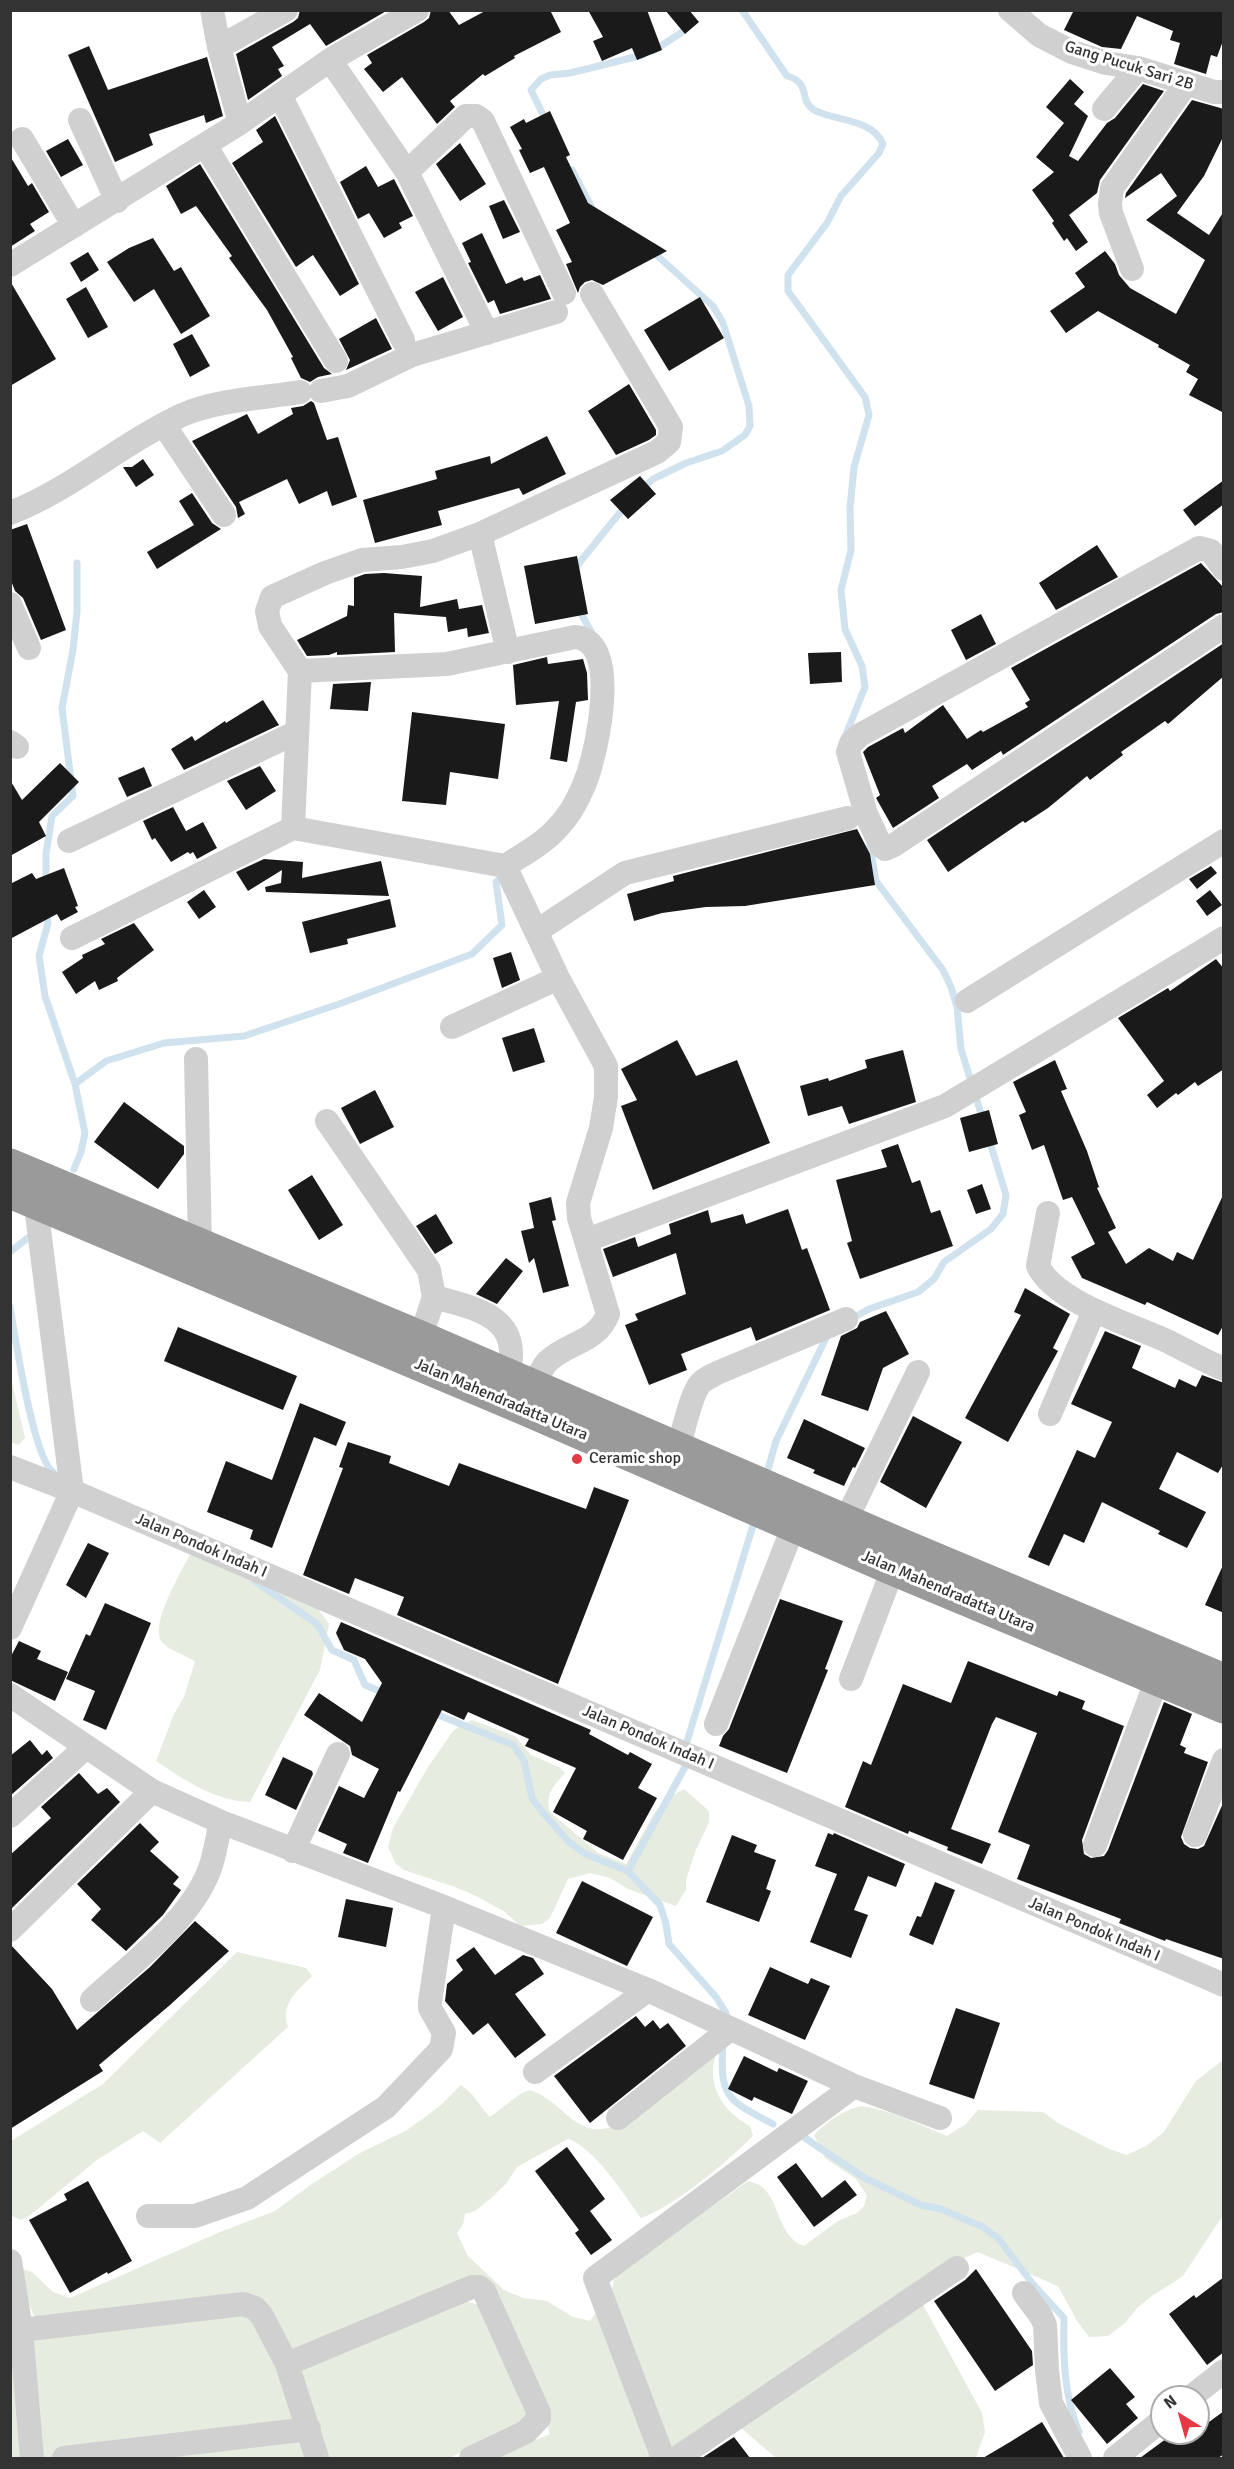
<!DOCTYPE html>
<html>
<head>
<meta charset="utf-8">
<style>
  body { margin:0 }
  #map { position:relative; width:1234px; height:2469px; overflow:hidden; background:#fff; font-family:Signika,sans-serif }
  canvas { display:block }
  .frame { position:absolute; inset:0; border:12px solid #333; pointer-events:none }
  .north { position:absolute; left:1150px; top:2385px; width:60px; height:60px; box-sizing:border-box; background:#fff; border:2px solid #adadad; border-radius:50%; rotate:323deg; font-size:16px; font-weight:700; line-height:24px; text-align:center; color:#333 }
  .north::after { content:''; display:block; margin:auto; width:21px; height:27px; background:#e63946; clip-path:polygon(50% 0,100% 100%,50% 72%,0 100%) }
</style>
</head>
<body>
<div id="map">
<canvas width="1234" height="2469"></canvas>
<div class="frame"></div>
<div class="north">N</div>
</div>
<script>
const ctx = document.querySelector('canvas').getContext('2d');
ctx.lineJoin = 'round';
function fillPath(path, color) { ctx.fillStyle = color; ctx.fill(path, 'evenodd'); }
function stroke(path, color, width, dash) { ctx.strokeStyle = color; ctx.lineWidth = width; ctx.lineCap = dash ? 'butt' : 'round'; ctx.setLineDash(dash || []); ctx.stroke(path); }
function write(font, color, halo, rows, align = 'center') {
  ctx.font = font + ' Signika,sans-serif'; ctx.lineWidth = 6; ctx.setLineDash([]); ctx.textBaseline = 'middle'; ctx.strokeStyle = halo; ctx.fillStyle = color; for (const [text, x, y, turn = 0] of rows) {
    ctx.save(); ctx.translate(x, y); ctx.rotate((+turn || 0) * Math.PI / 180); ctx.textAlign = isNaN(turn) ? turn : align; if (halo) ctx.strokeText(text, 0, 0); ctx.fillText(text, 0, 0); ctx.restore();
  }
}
fillPath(new Path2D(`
  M10 1374 25 1438 18 1445 11 1442Z
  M191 1552 318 1609 329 1624 320 1670 250 1802C214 1801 185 1780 156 1761L174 1714 184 1697 195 1662C185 1654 172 1652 163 1643 147 1627 183 1570 191 1552Z
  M472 1720 515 1736 531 1755 559 1767 565 1773C553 1787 545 1794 550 1812L598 1853 626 1864 653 1815 666 1799 684 1789 709 1811V1822L695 1852 686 1880V1890L676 1906 628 1889 610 1878 590 1873 568 1879 550 1918 542 1924 520 1926 505 1912 476 1896 455 1887 404 1870 396 1864 388 1847 393 1828 428 1767 454 1730Z
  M237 1952 306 1968 312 1976C297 1991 280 2004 288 2027L160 2143 143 2131 97 2160 29 2216 21 2220 12 2216 11 2141 103 2084Z
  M717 2051C705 2083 721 2110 750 2126L753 2136C728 2161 674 2207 641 2218 625 2196 594 2147 568 2139L517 2167 506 2184 491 2198 475 2211 465 2214 463 2224 457 2233 468 2256 504 2290 523 2298 547 2301 573 2317 590 2321 612 2290 614 2280 620 2272 748 2181C752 2182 758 2184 761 2186 781 2202 778 2238 804 2246L838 2221 857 2213 864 2206 867 2196 856 2179 825 2158 814 2135C825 2123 842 2111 858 2107 875 2103 929 2129 947 2136L966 2124 978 2110 1043 2112 1058 2123 1109 2149 1127 2155 1146 2146 1163 2133 1196 2081 1223 2060V2215L1183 2276 1152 2296 1137 2308 1126 2322 1108 2336 1089 2337 1077 2321 1058 2286 978 2252 938 2270 921 2301 982 2413 985 2432 976 2458H776L740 2427 674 2458H500L514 2449 550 2434 539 2399 485 2283 427 2298 293 2349 287 2344 268 2312 37 2322 26 2298 22 2269 32 2272 53 2292 70 2298 220 2232 275 2211 309 2186 358 2154 407 2130 440 2106 461 2085C473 2092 480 2107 490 2117L520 2094 530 2090C565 2101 576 2144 619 2124Z
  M460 2300 484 2306 531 2419 449 2458H329L298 2368Z
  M10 2304 26 2458H11Z
  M251 2314 281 2366 310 2458H40L32 2338Z`), '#e6ecdf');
stroke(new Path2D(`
  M742 10 787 76C812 83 798 100 814 110 833 121 872 118 883 144L879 153 841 196 827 223 788 275V291L865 397 869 415 854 467 850 508 851 550 841 590 845 629 862 666 865 687 845 737
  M653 51 681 33 686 25
  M547 123 531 90 541 79 550 75 570 73 643 55
  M572 170 593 210
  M642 489 653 479 686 463 722 451 745 435 750 426 749 406 723 323 713 306 652 251
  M576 573V567L626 505
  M578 608 594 637
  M870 845 876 881 943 970 951 987 957 1007 961 1049 983 1120
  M46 883V854L52 816 73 796 62 708 73 650 77 612V563
  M46 912 48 923 39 956 45 996 75 1084 85 1133 81 1152 74 1169
  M75 1084 106 1061 164 1043 244 1036 342 1003 472 954 502 925 496 882 504 876
  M10 1252 29 1237
  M10 1307C15 1335 33 1460 54 1473
  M851 1319 869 1309 918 1292 934 1279 944 1262 991 1229 1003 1214 1006 1195 989 1139
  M766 1476 776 1441 827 1336
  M255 1581 317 1624 332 1650 354 1660 365 1685 384 1693
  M431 1712 513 1745 524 1760 532 1798 543 1813 569 1842 585 1854 628 1871 660 1905 666 1924 669 1944 716 1997 726 2013
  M628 1871 685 1767V1748L755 1519
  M723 2046C719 2099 730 2101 773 2124
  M805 2138 865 2178 921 2205 941 2209 983 2227 999 2239 1032 2283 1064 2318C1063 2356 1064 2397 1079 2432`), '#cfe2ee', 7);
fillPath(new Path2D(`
  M300 10H388L326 46 310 24 272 47 284 66 278 69 282 76 248 100 236 54 293 22 298 18Z
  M431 10H448L459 25 487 10H550L561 32 514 56 515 58 485 76 483 74 450 101 455 107 437 124 402 77 383 92 364 69 372 63 367 55 424 22 429 18Z
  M588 10H647L662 50 637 60 632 48 602 61 593 41 603 37Z
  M665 10H689L699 22 685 34Z
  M1074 10H1224V38L1217 57 1211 55 1206 74 1174 64 1180 43 1170 40 1173 31 1137 16 1121 49 1102 47 1064 30Z
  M89 46 108 90 207 57 223 116 206 123 204 115 149 134 153 145 115 162 68 55Z
  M1070 79 1084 92 1074 104 1088 116 1069 156 1078 161 1107 123 1115 118 1143 84 1164 91 1100 180 1097 193 1069 215 1088 242 1076 251 1067 238 1064 241 1052 223 1054 221 1032 190 1054 172 1036 157 1064 123 1046 107Z
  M1192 100 1224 109V135L1204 176 1177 213 1209 235 1224 211V413L1189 395 1198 379 1186 372 1190 365 1158 347 1159 345 1098 311 1066 333 1050 311 1085 287 1075 273 1105 251 1115 264 1119 275 1130 288 1176 314 1205 260 1146 220 1177 196 1161 173 1125 198 1126 193Z
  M550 111 570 155 566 157 588 203 667 251 603 285 592 280 585 282 580 287 578 293 566 264 572 262 556 230 570 223 544 167 530 173 519 150 522 149 510 127 524 119 526 123Z
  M275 116 359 284 340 296 313 255 296 267 232 163 263 142 256 130Z
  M68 139 83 165 61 177 46 151Z
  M460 143 486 184 460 201 436 164Z
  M10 156 28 186 32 183 49 212 30 224 35 231 10 247Z
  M200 164 324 368 332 374 318 377 310 382 301 378 291 358 293 357 267 310 229 258 232 256 196 206 181 214 166 186Z
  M366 166 378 187 394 179 413 216 399 223 402 228 384 238 369 213 358 219 340 182Z
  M504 200 520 232 503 239 489 206Z
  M482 233 506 284 522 277 524 281 540 275 551 299 500 314 494 300 488 303 468 263 471 262 462 243Z
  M153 238 174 271 181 267 210 316 181 334 154 289 134 302 107 262 129 248Z
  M88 252 99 270 81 282 70 263Z
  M443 277 463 317 438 331 415 292Z
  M10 281 56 359 10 386Z
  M86 287 108 327 88 338 66 299Z
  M700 297 724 338 669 371 644 330Z
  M376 318 392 349 346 370 350 360 339 339Z
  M192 334 210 366 190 377 173 344Z
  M629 384 656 430V435L649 440 616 455 588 411Z
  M311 401 314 403 327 440 338 437 357 497 332 506 327 491 299 504 287 479 239 502 245 514 238 518 236 507 192 441 247 414 258 434 293 414 291 408 303 406Z
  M547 436 566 474 523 495 519 488 438 511 442 525 375 543 363 500 437 479 435 471 490 456 491 464Z
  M143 459 154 475 136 487 123 467H132Z
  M640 476 656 494 628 519 610 500Z
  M1224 480V504L1195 526 1183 510Z
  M192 493 212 523 221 529 157 569 147 552 194 525 179 501Z
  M27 524 66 630 41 640 23 598 15 591 10 578V530Z
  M1097 545 1118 577 1056 610 1039 583Z
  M577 556 588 614 535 624 524 566Z
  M1201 563 1224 588V612L1216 614 1003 755 1001 751 972 770 967 764 932 786 939 798 893 828 876 798 880 795 863 752 868 747 903 728 905 733 943 705 967 739 981 730 983 732 1028 707 1025 703 1030 700 1011 668Z
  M384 573 422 576 420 607 457 599 459 609 482 605 489 633 468 637 467 628 448 632 446 617 394 613 395 652 337 655V652L329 655 307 656 297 640 347 616 348 605 354 606V578L365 574Z
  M981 614 996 644 966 660 951 630Z
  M1224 643V676L1168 724 1165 721 1121 752 1123 755 1090 780 1087 776 1048 808 1025 823 1023 821 948 872 927 840Z
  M841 652 842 682 810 684 808 653Z
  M547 657 548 664 583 659 587 673 588 700 576 702 567 762 550 759 559 701 516 705 513 665Z
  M371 682 368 711 330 709 333 684Z
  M263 700 279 725 184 770 171 749 192 736 195 741 225 721 226 723Z
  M412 712 505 724 498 779 450 772 446 805 402 801Z
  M60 763 79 782 39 822 46 836 10 856V780L22 800Z
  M260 766 276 791 246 810 227 781Z
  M144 767 152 786 127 797 118 778Z
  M173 807 186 831 203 822 217 848 197 859 193 852 190 854 188 852 171 862 155 838 152 840 143 821Z
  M857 829 870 854 875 885 745 906 706 907 662 913 634 921 627 894 674 881 673 876Z
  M264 859 303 862 302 878 381 861 389 896 266 892 265 887 281 883 282 870 248 891 236 872Z
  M1211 866 1217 873 1197 889 1189 879Z
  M64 868 78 906 75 907 78 912 61 921 57 914 10 939V884L32 873 36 879Z
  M204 890 216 907 199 919 187 902Z
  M1210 890 1222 905 1207 916 1196 901Z
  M390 899 396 927 347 939 348 944 310 953 302 922Z
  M134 923 154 950 117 978 118 981 99 990 95 981 76 994 62 972 83 958 82 955 105 944 101 939Z
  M511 952 520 980 502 988 493 958Z
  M1216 959 1224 969V1069L1198 1086 1195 1082 1178 1095 1176 1093 1157 1108 1147 1095 1164 1081 1118 1018 1168 988 1170 991Z
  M534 1028 545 1062 513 1072 502 1038Z
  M677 1040 696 1076 737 1060 770 1143 653 1190 621 1106 637 1100 621 1069Z
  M903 1050 916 1102 849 1124 842 1106 808 1116 800 1086 828 1078 829 1081 867 1068 865 1060Z
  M1055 1060 1067 1089 1061 1091 1087 1151 1099 1187 1097 1188 1116 1228 1108 1232 1126 1264 1149 1248 1173 1261 1177 1252 1193 1260 1224 1193V1324L1218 1335 1147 1302 1145 1305 1082 1278 1071 1257 1095 1244 1072 1197 1063 1200 1044 1145 1032 1150 1019 1115 1026 1112 1013 1082Z
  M375 1090 394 1127 360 1144 341 1108Z
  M124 1102 184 1146V1154L158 1189 94 1142Z
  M989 1110 998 1144 969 1152 960 1118Z
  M898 1144 912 1183 920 1180 931 1213 940 1210 953 1246 860 1279 847 1243 852 1241 836 1180 887 1167 881 1150Z
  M312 1175 343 1225 319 1240 288 1190Z
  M982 1184 991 1209 976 1214 967 1190Z
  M551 1197 556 1220 552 1221 569 1286 543 1293 534 1258 529 1263 521 1231 534 1228 529 1203Z
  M788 1209 802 1250 807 1248 830 1310 756 1341 751 1327 681 1354 687 1370 649 1385 625 1325 638 1320 635 1314 686 1294 676 1253 613 1277 603 1249 635 1237 638 1247 671 1234 669 1224 708 1210 711 1223 743 1214 746 1224Z
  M436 1214 453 1243 435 1254 416 1226Z
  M506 1258 523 1271 497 1304 476 1294Z
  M1025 1288 1070 1314 1053 1348 1058 1351 1008 1442 965 1418 1021 1315 1014 1312Z
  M886 1311 909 1354 883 1368 868 1411 821 1395 841 1336 857 1328 860 1322Z
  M178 1327 297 1376 283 1410 164 1361Z
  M1105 1331 1141 1346 1132 1368 1175 1388 1179 1379 1196 1387 1202 1375 1224 1383V1463L1218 1473 1177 1452 1159 1489 1206 1512 1187 1548 1158 1534 1160 1531 1102 1502 1084 1543 1064 1534 1049 1566 1028 1557 1077 1450 1095 1458 1112 1422 1071 1404Z
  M300 1403 346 1422 336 1446 314 1437 272 1548 250 1539 253 1530 207 1512 226 1461 272 1480Z
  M913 1416 962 1442 926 1508 880 1482Z
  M804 1419 865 1448 855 1468 853 1467 844 1486 813 1473 815 1470 787 1458Z
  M348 1442 391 1456 389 1463 449 1486 459 1463 586 1509 594 1487 629 1500 558 1684 397 1615 404 1597 355 1578 349 1594 303 1575 343 1468 339 1467Z
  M88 1543 109 1553 86 1598 66 1585Z
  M1224 1563V1613L1205 1605Z
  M780 1599 843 1621 825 1669 828 1670 787 1773 719 1746 723 1736 729 1729Z
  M105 1603 151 1623 106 1730 83 1720 95 1691 66 1679 86 1634 90 1636Z
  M341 1622 591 1730 589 1734 628 1755 630 1752 652 1764 638 1788 657 1798 623 1860 583 1839 587 1831 553 1812 576 1768 525 1746 529 1739 468 1712 464 1720 442 1710 400 1792 398 1791 368 1863 343 1853 347 1844 318 1831 339 1786 364 1798 379 1769 352 1755 350 1746 304 1715 319 1693 362 1722 382 1683 365 1659 344 1650 336 1633Z
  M19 1641 41 1651 37 1659 68 1672 55 1701 10 1680V1658Z
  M968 1661 1057 1696 1059 1691 1085 1701 1082 1709 1124 1726 1082 1840 1084 1854 1091 1858 1104 1856 1108 1850 1164 1702 1192 1714 1180 1745 1186 1748 1184 1753 1208 1762 1181 1837 1184 1844 1190 1848 1198 1849 1204 1846 1224 1801V1959L1166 1939 1165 1941 1119 1923 1121 1919 1017 1879 1030 1845 998 1832 1037 1733 996 1717 992 1724 951 1829 991 1844 982 1864 947 1850 948 1847 909 1831 908 1834 845 1807 863 1761 871 1765 903 1684 951 1703Z
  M30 1740 42 1755 47 1750 53 1758 10 1796V1756Z
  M283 1757 312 1771 313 1774 296 1810 265 1795Z
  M79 1773 98 1794 107 1788 120 1802 10 1910V1855L51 1818 41 1807Z
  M140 1823 159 1842 150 1851 179 1877 173 1884 181 1890 163 1915 126 1951 91 1920 101 1909 77 1884Z
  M828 1833 833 1835 834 1833 905 1864 896 1887 868 1876 854 1910 868 1915 851 1958 810 1942 837 1874 815 1866Z
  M732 1835 757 1845 754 1852 776 1860 766 1889 771 1891 759 1922 706 1902Z
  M582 1881 653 1917 627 1966 556 1933Z
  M935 1882 955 1890 933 1945 909 1935 917 1916 921 1917Z
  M346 1899 393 1908 386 1947 338 1937Z
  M195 1921 229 1951 170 2005 99 2065 103 2071 10 2129V1944L52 1989 77 2030 150 1967Z
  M474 1947 495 1975 523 1955 533 1958 544 1974 515 1994 546 2035 515 2058 488 2023 473 2035 445 2001 447 1984 463 1970 456 1960Z
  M770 1967 808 1984 811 1978 830 1986 805 2040 748 2015Z
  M956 2008 1000 2023 974 2099 929 2084Z
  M636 2016 645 2027 653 2020 660 2029 668 2023 686 2046 590 2123 554 2076Z
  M744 2056 777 2072 779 2068 808 2081 792 2114 754 2097 752 2101 728 2089Z
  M567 2147 605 2199 590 2211 612 2240 591 2255 575 2233 579 2230 535 2171Z
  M796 2163 822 2198 845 2180 857 2195 814 2227 777 2177Z
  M88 2181 132 2261 108 2274 107 2272 70 2293 29 2220 67 2200 64 2194Z
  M976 2269 1032 2351 1033 2365 995 2391 934 2301 965 2280Z
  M1224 2277V2352L1207 2365 1169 2314 1194 2295 1196 2298Z
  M1110 2368 1135 2397 1126 2404 1138 2418 1107 2444 1071 2400Z
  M1224 2411V2454L1218 2458H1140L1174 2433H1198V2430Z
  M1042 2422 1064 2458H983L1010 2442Z
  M734 2437 750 2458H702Z`), '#1a1a1a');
stroke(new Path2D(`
  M212 10 219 47 240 123
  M1010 10 1039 35 1072 52 1106 63 1138 68 1214 92H1224
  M219 47 286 10
  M330 60 407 172 487 333
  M280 95 403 340
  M1104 109 1138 68
  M80 120 117 201
  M22 139 74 226
  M205 145 336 361
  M407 172 466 116H476L483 121 564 293
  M10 265 240 123 330 60 417 10
  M1132 269 1111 213 1110 204 1112 188 1186 84
  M321 391 348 386 412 355 556 312
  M164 425 224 515
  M10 513C72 489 122 443 182 415 216 400 263 398 300 392
  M480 534 508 652
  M1224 569 1211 551 1199 548 860 735 851 743 848 752 866 814 881 846 885 849 894 845 1224 626
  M10 604 29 648
  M10 742 17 747
  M293 828 300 671 270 626 267 611 272 597 325 573 362 560 402 557 433 551 480 534 657 452 669 442 671 427 592 294
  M69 841 297 732
  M505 866 558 978 606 1066V1097L601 1128 578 1203 579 1218 608 1314C596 1344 567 1342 547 1362 538 1372 534 1389 529 1400
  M537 931 625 873 848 818
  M72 938 293 828 505 866C524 854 545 843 560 825 574 810 586 784 591 764 599 736 619 640 575 637L447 664 300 671
  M967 1001 1224 841
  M452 1027 558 978
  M327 1121 429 1270 434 1297 416 1351
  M1048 1213 1038 1266C1056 1303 1133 1325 1169 1342 1187 1351 1205 1361 1224 1369
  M587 1240 945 1106 1224 938
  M195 1256 200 1246 196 1059
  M434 1297C489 1311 528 1322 504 1389
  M1050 1414 1094 1311
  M678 1448C683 1433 691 1394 700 1384 704 1379 712 1376 717 1373L846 1319
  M10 1467 72 1491 1224 1985
  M846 1520 918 1372
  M10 1628 72 1491 34 1190
  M851 1679 893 1569
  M10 1695 152 1791 221 1822 444 1907 648 1990 854 2086 940 2118
  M716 1724 794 1525
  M10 1816 86 1747
  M1195 1835 1224 1760
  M1095 1845 1157 1679
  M293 1851 338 1754
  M10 1930 152 1791
  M92 2000C131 1964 189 1922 209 1871 215 1856 217 1838 221 1822
  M535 2072 648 1990
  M618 2118 729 2030
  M148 2216H195L247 2198 386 2107 441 2049 444 2033 430 2008V2002L444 1907
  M10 2261 21 2330 32 2458
  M1024 2293 1041 2316 1045 2325 1047 2370 1051 2403 1080 2458
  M21 2330 243 2304 255 2308 262 2316 287 2364 317 2458
  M287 2364 472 2287H479L484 2291 539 2413V2418L526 2432 471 2458
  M1191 2397 1224 2371
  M64 2458 309 2429
  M663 2458 595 2278 854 2086
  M677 2458 957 2268
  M1115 2458 1162 2420`), '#d0d0d0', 24);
stroke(new Path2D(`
  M10 1165 420 1337 904 1546 1224 1680
  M10 1192 525 1409 893 1569 1224 1707`), '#9a9a9a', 33);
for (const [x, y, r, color] of [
  [577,1459,6,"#e63946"]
]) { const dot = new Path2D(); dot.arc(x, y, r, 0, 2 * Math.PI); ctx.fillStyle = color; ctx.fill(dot); stroke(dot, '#fff', 2); }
write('16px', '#333', '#fff', [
  ["Gang Pucuk Sari 2B",1129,66,17],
  ["Jalan Mahendradatta Utara",501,1400,23],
  ["Jalan Pondok Indah I",201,1546,23],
  ["Jalan Mahendradatta Utara",948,1592,23],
  ["Jalan Pondok Indah I",648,1738,23],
  ["Jalan Pondok Indah I",1094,1930,23]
]);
write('16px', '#333', '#fff', [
  ["Ceramic shop",589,1459]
], 'left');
</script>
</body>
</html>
